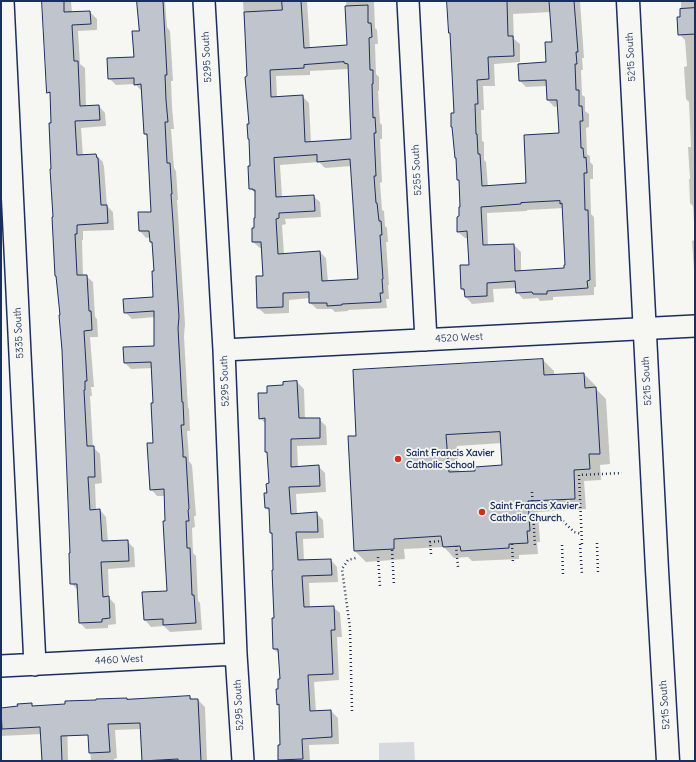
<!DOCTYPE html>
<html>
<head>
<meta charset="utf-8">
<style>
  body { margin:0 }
  #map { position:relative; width:696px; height:762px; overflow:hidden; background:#f6f6f2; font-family:Delius,sans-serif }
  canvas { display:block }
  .frame { position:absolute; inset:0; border:2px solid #1b2f5e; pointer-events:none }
</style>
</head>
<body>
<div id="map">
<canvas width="696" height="762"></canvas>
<div class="frame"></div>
</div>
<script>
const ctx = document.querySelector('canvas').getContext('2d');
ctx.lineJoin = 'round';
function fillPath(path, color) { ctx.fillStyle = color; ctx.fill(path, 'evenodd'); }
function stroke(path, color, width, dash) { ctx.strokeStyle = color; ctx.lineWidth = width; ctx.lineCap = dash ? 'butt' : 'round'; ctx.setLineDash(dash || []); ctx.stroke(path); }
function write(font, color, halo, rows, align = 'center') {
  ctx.font = font + ' Delius,sans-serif'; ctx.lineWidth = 3.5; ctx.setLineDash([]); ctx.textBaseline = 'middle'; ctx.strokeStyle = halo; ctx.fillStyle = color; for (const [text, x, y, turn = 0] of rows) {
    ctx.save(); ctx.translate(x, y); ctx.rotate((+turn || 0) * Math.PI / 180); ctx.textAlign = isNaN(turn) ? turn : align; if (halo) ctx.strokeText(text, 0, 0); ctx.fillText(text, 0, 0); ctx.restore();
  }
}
fillPath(new Path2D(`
  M414 742 415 761H379V743Z`), '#d6d9dd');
fillPath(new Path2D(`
  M43 1H71L72 13 90 12 97 19V30L78 31 80 64 85 68 86 107 99 106 105 113 106 126 81 128 83 156 96 155 103 162V164L104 166 107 206 113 212 114 230 83 231V240H82L83 276H86L93 282 95 317 97 319 98 337H90L94 387H91L92 396H90L93 447 100 454 102 483 95 484 96 510H100L106 517 108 542 127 541 134 548 135 567 108 569 109 598 115 604 116 624 108 625V628L86 629 80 623 78 590 71 583V554L63 350 52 170V124L51 95 48 92Z
  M138 1H165L167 27 170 31 173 81H171L172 107 174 129H171L174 168 176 171 178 200H177L185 324 184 336 188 408 189 409 190 431H187L189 458V461L192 465 196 516H194L195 527 192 528 193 553 196 556 198 601 200 603 202 630 170 632 164 626 151 627 145 620 168 591 165 496H157L151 489 154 444V404L152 368 131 369 125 363 155 347V317L132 319 125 312 154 298 155 272 153 244 151 242V237L146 238 140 231 152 213 148 137 145 134 142 91 135 84 116 85 109 78 135 57 140 32Z
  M243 1H307L310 48 348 46 346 1H374L375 28 377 30 378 44H375L376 74 379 77V91H378L380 123 382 125V139H380L382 182 380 183 382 210 384 211 385 226 387 228 388 242H386L389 285H388L389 299H386L387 308 348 310V311L335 312 332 309H317L310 303V298L289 300V313L265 314 258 308 264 276 262 248H260L253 242 256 218V194L250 188 252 167 250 125 245 23 244 21ZM349 69 352 140 311 143 309 103 302 96 277 97 276 76 310 75V71ZM319 162 325 168 352 166 359 280 328 282 326 258 320 252 284 254 282 225 286 224 285 219 321 217 320 202 313 196 282 197 280 165Z
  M448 1H580L584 58H582L583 70H581L582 95 585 97V111L589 114V127L586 128 587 154 590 156V162L593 165V179H590L591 214 594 217 596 287H594V295L553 297V300L540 301 538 298 523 299 517 292V288L493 289 494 302 472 304 466 297 465 292 462 289 470 266 468 238H465L458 232 461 208 455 114 451 35 450 33ZM551 12 553 43 547 63 520 81 526 87 547 86 548 100 554 107 558 106 560 134 527 184 488 187 486 162 484 160V142L482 141 481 110H484L483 86H495L494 64 520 62V44L514 39 513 14ZM564 208 566 266 565 269 521 271V252L514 245 488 246 487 213 527 211V210Z
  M681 1H695V239L693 206 690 203 689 179H690L688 147H691L689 102 686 99 684 67 687 66 685 40 679 34 681 18Z
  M695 240V284L692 241Z
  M543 360 554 371V376L584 374 595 385V388L606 399 610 464 600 465 601 480 584 481 586 509 538 512 540 542H537L538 554 519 555V559L472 561 468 557 454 558 444 547 404 549 405 559 366 562 355 551 357 437 354 371ZM502 443 503 466 476 472 459 473 457 446Z
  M297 382 304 389 305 419H319L326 426 327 445 297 446 298 467 318 466 325 473 326 492 296 494 297 514 316 513 323 520 324 538 303 539 304 561 331 560 337 567 338 582 309 583 310 608 333 607 340 613 342 637H337L339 680 314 682 316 712 331 711 338 718 339 744 309 745 310 761H281L279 759 281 746 280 706 278 704 281 680 280 655 274 649 273 619H275L273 535 271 533 270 512 266 508 270 484 268 453 266 452V424L260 418 268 394 284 386Z
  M190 697 193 700H198L205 707 207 761H143L141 729 115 730 117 758 114 759V761H91L89 736 87 735 128 700Z
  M31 704 34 707 67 713 68 761H43L42 734 1 736V709L19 707Z`), '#0003');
const building = new Path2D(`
  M42 1H64V12L90 11 91 24 72 25 74 61H78L80 106 99 105 100 120 75 121 77 155 96 154 97 158H98L101 205H107L108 223 77 225V234H75L77 275H87L89 311H91L92 330 84 331 87 381H85V390H84L87 446H94L95 477H88L90 510 100 509 102 541 128 540 129 561 101 562 103 597 109 596 110 618 102 619V622L79 623 77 584H70L69 553H70L62 350 59 315H60L56 276H55L52 217H53L50 169H51L49 123H51L50 92 47 93Z
  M137 1H163L167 75H165L166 100 168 122H165L167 163H170L172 194H171L173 222 179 317 178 328 182 402H183L184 425H181L183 451V457H186L189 509 188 510 189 521H186L187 548H190L192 595H194L196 623 163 625V619L144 620 142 592 167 591 163 521H165L164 489 150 490 147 443H153L151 403H153L151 362 124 363 123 347 154 346V311L124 313 123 299 153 297 152 271H154L152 242H150L149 231H139L138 212H151L147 134H144L141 84 134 85V78L108 79 107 58 134 57 132 31H139Z
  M282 1H301L304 48 347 45 345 6 368 5V23H371L372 37 369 38 370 70H373V84H372L373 118 375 117 376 133H374L376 176H374L376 203H377L379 221H381L382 235H380L383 279H382L383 293H380L381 302 342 304V305L327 306V303H309V292L283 293V307L257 308 256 276H263L261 242H252V228H254V218H255V190H253V189H249L248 166H250L249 139H248L247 124H249L245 77 247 76 244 12 282 10ZM344 62V63L348 64 351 139 305 142 303 95 271 97 270 70 304 68V65ZM317 155V162L350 159 358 279 322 281 320 251 278 254 276 219 279 218V213L315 211 314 195 276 197 274 158Z
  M447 1H507L508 36H513L514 56 488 57 489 79 477 80 478 104H475L476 134H477L478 154H480L482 186 526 183 524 135 559 133 557 100H547L546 80 519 81 518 64 546 62 545 42H552L549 1H574L578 52H576L577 64H575L576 90H579V106H582L583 121H580L581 148H583L584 158 586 157 587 173H584L585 210H588L590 280 587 281 588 288 547 291V294H533L532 292 516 293 515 281 487 283V296L465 297 464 289H461L460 265H469L467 231 457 232V217L459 216V207H460L459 180H457L456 158H455L452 127H451V113H454L450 33H449ZM560 201V204L562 203 565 265H564V268L515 271 514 244 483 245 481 207 521 204V203Z
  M695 8V34L678 35 677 17H680V9Z
  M543 359 544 375 584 373 585 388 596 387 600 454H589L590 469 574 470 575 499 528 501 530 531H527L528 543 509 544V548L461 551 460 546 443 547 441 536 394 539V549L354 551 348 436H356L353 370ZM500 432 502 465 475 467V471L449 472 446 435Z
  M297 381 299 418H320V438L291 439V467L319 465 320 486 289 487 291 514 317 512 318 532H296L298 560 331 559 332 575 302 576 304 607 334 606 335 630H331L333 674 308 675 310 711 331 710 332 737 302 739 303 759 278 760V745H280L279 704 277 705 276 689H278V679H280L278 649H273L272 618H274L272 570H273L272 533H270L269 508H265L264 493H267L266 484 269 483 267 452H265V418L259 419 258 393H267V386L283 385V382Z
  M190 696V699H198L201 761H178V759L142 761 140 723 108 724 110 752 89 753 88 735 61 736 62 761H42L40 727 2 729 1 708 18 706 17 704 32 703V706L65 704V701L96 700V699L127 698V699Z`);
fillPath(building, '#c0c4cd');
stroke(building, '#1b2f5e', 1);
const minor = new Path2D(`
  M3 1 35 665
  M204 1 224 350 236 654 243 761
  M408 1 426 340
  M224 350 695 326
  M1 666 236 654`);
const tertiary = new Path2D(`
  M628 1 657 570 668 761`);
stroke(minor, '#1b2f5e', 24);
stroke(tertiary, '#1b2f5e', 25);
stroke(new Path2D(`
  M532 492 535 547
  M533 517 554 515 560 518 574 532 582 534
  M597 543 598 574
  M512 544 513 564
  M580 544 582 575
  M582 544 579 475 622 473
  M562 545 563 576
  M456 546 458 567
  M392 550 394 586
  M431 554 430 542 442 541
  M378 557 380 587
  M352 711 350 628 342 569 348 560 356 558`), '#1b2f5e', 2.5, [1, 3]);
stroke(minor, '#f6f6f2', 21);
stroke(tertiary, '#f6f6f2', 22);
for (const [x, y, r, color] of [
  [398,459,4,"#c8321e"],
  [482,512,4,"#c8321e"]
]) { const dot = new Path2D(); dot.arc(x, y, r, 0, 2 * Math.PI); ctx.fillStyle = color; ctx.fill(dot); stroke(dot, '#f6f6f2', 1.5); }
write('10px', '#1b2f5e', '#f6f6f2', [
  ["5295 South",207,57,-93],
  ["5215 South",631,57,-93],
  ["5255 South",417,170,-93],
  ["5335 South",19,333,-93],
  ["4520 West",459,338,-3],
  ["5295 South",225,381,-92],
  ["5215 South",647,381,-93],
  ["4460 West",119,660,-3],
  ["5295 South",239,705,-93],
  ["5215 South",665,705,-94]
]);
write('bold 10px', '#1b2f5e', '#f6f6f2', [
  ["Saint Francis Xavier",406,453],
  ["Catholic School",406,465],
  ["Saint Francis Xavier",490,506],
  ["Catholic Church",490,518]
], 'left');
</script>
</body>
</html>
